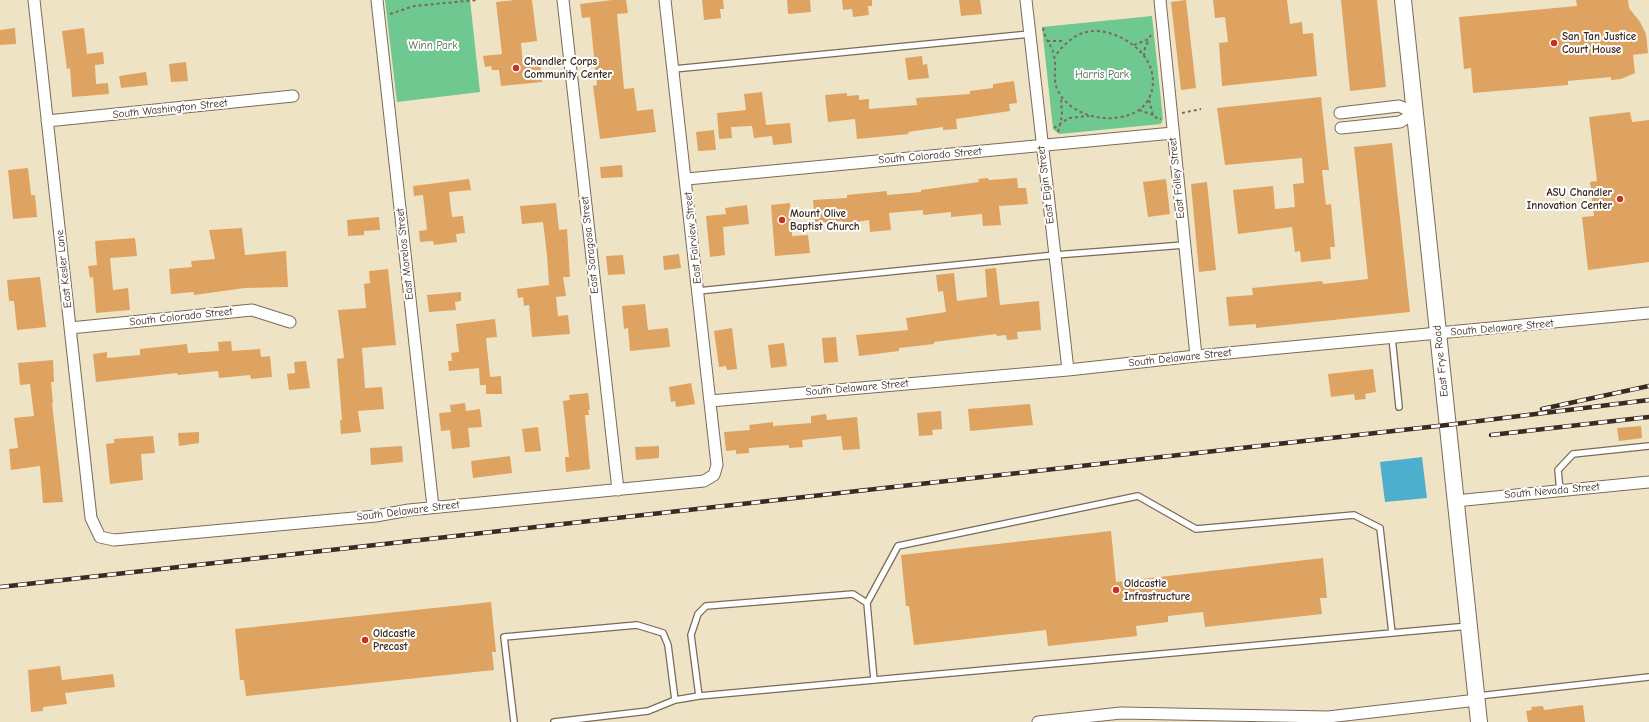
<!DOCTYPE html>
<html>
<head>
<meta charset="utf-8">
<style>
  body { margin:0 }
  canvas { display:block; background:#efe3c5 }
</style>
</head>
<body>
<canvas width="1649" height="722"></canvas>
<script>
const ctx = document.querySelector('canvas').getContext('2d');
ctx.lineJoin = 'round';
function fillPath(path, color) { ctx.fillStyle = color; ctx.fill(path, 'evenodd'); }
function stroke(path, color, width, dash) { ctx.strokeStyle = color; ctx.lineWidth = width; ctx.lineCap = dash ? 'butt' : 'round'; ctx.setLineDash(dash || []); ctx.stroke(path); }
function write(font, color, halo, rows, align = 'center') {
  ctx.font = font + ' "Comic Neue",sans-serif'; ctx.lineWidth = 4; ctx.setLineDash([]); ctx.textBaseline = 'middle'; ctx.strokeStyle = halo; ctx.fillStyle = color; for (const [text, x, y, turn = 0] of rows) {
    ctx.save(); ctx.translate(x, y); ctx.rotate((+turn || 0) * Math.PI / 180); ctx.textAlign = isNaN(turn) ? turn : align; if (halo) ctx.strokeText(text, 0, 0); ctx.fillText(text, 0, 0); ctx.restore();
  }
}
fillPath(new Path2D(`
  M385 0H470L480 92 397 102Z
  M1152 16 1163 119 1161 124 1059 134 1053 129 1042 27Z`), '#6ec88f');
fillPath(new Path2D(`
  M1422 457 1427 498 1385 502 1380 462Z`), '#4eaecd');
fillPath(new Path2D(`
  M515 0H532L537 41 521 43 523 65 540 63 542 82 501 86 499 70H492L491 66 485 67 483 56 502 54 496 2Z
  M612 0H626L628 13 617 14 624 89 634 88 637 111 653 109 656 132 600 139 593 86 597 85 590 17 582 18 580 4Z
  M702 0H723L724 9H720L721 18 704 20Z
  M787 0H810L811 12 788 14Z
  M842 0H872V6H868L869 15 853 17 852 9 843 10Z
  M959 0H980L982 14 961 16Z
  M1186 0 1196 88 1181 90 1171 2Z
  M1213 0H1287L1290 24 1302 22 1303 34 1313 33 1317 76 1222 86 1219 43 1228 42 1225 17 1215 18Z
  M1341 0H1377L1386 87 1350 91Z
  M1576 0H1628L1629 8 1640 22 1646 34 1648 53 1633 55 1635 73 1621 79 1611 80V77L1568 81V85L1473 93 1471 68 1464 69 1459 17 1577 6Z
  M15 28 16 44 0 45V30Z
  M84 28 87 54 103 52 104 64 95 65 96 84 108 83 109 94 72 97 70 68 67 69 62 31Z
  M922 56 923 65 927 64 929 78 908 80 905 58Z
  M186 62 188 81 171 82 169 64Z
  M146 72 148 85 121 88 119 76Z
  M1014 81 1017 103 1009 104 1010 111 956 119 957 129 943 130V127L908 132 909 134 857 139 855 119 828 122 825 95 847 93V96L859 95V100L869 99V109L917 105 916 98 970 94V91L993 88V84Z
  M762 92 766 125 790 123 792 143 773 145 772 136 754 138 752 126 731 127 732 138 719 139 717 113 746 110 744 94Z
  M1321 97 1329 170H1322L1326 205 1331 204 1335 247H1330L1331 259 1301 262 1300 251 1295 252 1292 227 1238 234 1233 190 1273 186 1275 209 1295 207 1293 184 1304 183 1302 158 1225 165 1217 108Z
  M1630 112 1632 122 1649 120V262L1588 270 1582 217 1594 216 1590 182 1597 181 1589 117Z
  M714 130 716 150 698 151 696 132Z
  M1392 143 1410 312 1256 328V324L1229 326 1226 297 1253 295 1252 288 1322 281 1323 284 1368 279 1354 147Z
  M622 165 623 177 601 178 600 167Z
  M28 168 31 195H35L37 217 13 219 8 170Z
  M988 178 989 180 1017 178 1018 188H1026L1028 204 999 206 1001 225 983 226 982 214 951 217V212L923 215V210L889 213 891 230 870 232 869 220 843 224 842 221 815 223 813 200 847 198V195L887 191V195L921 192V190L979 182 978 179Z
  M469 179 471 190 449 192 452 217 463 216 465 233 456 234 457 242 434 245 433 241 420 242 419 231 427 230 423 195 414 196 413 186Z
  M1166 179 1170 214 1148 217 1143 182Z
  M1207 182 1216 270 1199 272 1191 184Z
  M556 203 559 230 567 229 570 277H563L566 296 556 297 558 316 568 315 570 334 532 337 529 305 524 306 523 297 518 298 517 289 549 285 547 255 543 222 522 224 520 206Z
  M790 203 792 236 808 235 810 253 775 256 771 205Z
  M747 205 749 224 723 227 725 255 710 257 706 216 726 214 725 208Z
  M379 217 380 230 364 231V235L348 236 347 220Z
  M242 228 245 255 286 251 288 287 245 288 194 295V292L171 294 169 269 192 267 191 261 215 259 209 230Z
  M135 238 137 256 110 258 113 290 128 288 130 310 96 313 93 277 90 278 88 266 97 265 95 241Z
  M679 254 681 268 664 270 663 256Z
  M623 255 625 274 608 275 606 256Z
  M996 268 1000 305 1039 301 1041 330 1017 332 1018 339 1007 340 1006 335 997 336 996 334 934 342V344L899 348V351L859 356 856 335 908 330 906 318 946 312 943 291 938 292 936 275 954 273 957 301 987 297 985 269Z
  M388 269 396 345 362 348 365 388 382 387 384 409 358 411 361 432 341 434 340 420H342L337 359 344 358 338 310 366 308 364 284 370 283 369 271Z
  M40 277 46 327 17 330 14 301H9L7 280Z
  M461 292V301L455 302 456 310 429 312 427 295Z
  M645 304 648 330 668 328 670 347 630 351 628 328 624 329 622 306Z
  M495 319 497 337 486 338 490 377 501 376 502 394H486V385H480L479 368 449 371 448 361H452L451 353 459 352 456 324Z
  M732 328 737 369 727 370 726 366 719 367 714 331Z
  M836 337 838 362 824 363 822 338Z
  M231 341 232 351 260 349 261 357 270 356 272 377 251 379 250 375 219 378 218 371 178 375 177 373 96 382 93 354 107 352V358L140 355V349L187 344 188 353 219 351 218 342Z
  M784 343 787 366 771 368 768 345Z
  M53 360 54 382H51L53 403H52L63 502 43 503 40 466 11 470 9 449 18 448 14 418 34 416 30 384 20 385 18 363Z
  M306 361 310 388 289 390 287 374 295 373 294 362Z
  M1373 369 1376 392 1365 394 1366 399 1355 400 1354 394 1331 397 1328 374Z
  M691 383 695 404 676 407 675 401 671 402 669 387Z
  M588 393 590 410H588L589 415H585L590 469 566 472 565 457H569L563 401 570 400 569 395Z
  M465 403 466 411 480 409 482 427 468 428 470 447 452 449 450 430 441 431 439 413 451 412 450 405Z
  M1030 404 1033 425 970 431 968 409Z
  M941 411 942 429 932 430 933 435 919 436 917 413Z
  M826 414 827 420 857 417 860 449 843 450 841 436 802 440 803 447 789 448V445L749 448V453L736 454V450L726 451 724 432 750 430 749 425 773 422V426L811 423V416Z
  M1641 426 1642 438 1619 441 1617 428Z
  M538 427 541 451 525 452 522 429Z
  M199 432V443L179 446 178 433Z
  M153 436 155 453 141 454 143 480 110 484 106 444 114 443V439Z
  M402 446 403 462 371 465 370 448Z
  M659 446V458L636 460 635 447Z
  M510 456 512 473 473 478 471 461Z
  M1111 531 1116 582 1323 558 1327 598H1320L1322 614 1205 627 1203 612 1168 616V622L1136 626 1137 636 1048 646 1046 630 914 645 909 606H906L901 555Z
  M491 602 496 652H492L494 670 246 696 244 680H240L235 629Z
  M60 666 62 680 113 674 115 687 65 693 67 704 43 707V711L31 712 28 670Z
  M1583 705 1585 722H1528L1526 711 1532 710 1531 707 1543 706 1544 710Z`), '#dea360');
const lane = new Path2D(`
  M674 69 1030 34
  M698 291 1055 255 1184 245
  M1392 337 1399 407
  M1560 491 1558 470 1573 454 1649 446
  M1392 633 1380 528 1354 515 1196 529 1138 496 898 546 867 603 874 680 1469 626
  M699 696 691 635 698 614 706 606 853 594 867 603
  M1478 696 1649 677
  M514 722 504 637 637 625 663 633 668 645 675 700
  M554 722 648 711 675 700 699 696 874 680`);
const street = new Path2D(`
  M34 0 91 518 100 537 114 540 376 516 409 510 704 481 714 475 717 465 665 0
  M377 0 433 507
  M563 0 618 490
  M1026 0 1068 370
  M1160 0 1196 356
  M1340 113 1399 106 1415 113 1400 122 1341 128
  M47 121 293 96
  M687 179 1173 133
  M70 328 252 310 290 322
  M710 401 1068 370 1196 356 1649 313
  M1455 501 1649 482
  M1038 722 1121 713 1328 717 1477 700`);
const secondary = new Path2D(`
  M1403 0 1479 722`);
stroke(lane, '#7a6b58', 8);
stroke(street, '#7a6b58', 13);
stroke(secondary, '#7a6b58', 18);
stroke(new Path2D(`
  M390 14 414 6 477 0
  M1043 28C1045 41 1052 44 1054 56 1057 68 1052 79 1058 91 1072 118 1114 126 1139 110 1145 106 1151 97 1152 90 1158 62 1134 40 1109 33 1084 26 1069 38 1055 56
  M1047 41H1065
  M1134 45 1149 39 1151 35
  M1144 56 1145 47 1149 40
  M1149 100 1153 115 1158 119H1161
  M1139 110 1153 115
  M1182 113 1201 109
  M1054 128 1069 118 1089 116
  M1058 132 1062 116 1061 97`), '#7a6b58', 2, [3, 3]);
stroke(lane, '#fff', 5.5);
stroke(street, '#fff', 11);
stroke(secondary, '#fff', 16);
const rail = new Path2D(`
  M1542 409 1649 386
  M1491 435 1649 417
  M0 587 1447 425 1649 400`);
stroke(rail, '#3b2a1e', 4.5);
stroke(rail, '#fff', 3, [9]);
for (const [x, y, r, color] of [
  [1554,43,4,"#c8321e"],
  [516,68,4,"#c8321e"],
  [1620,199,4,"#c8321e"],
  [782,220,4,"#c8321e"],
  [1116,590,4,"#c8321e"],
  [365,640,4,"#c8321e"]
]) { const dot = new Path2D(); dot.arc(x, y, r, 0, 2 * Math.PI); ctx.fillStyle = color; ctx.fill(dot); stroke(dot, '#fff', 1.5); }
write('bold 11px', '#3b2a1e', '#fff', [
  ["San Tan Justice",1562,37],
  ["Court House",1562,50],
  ["Chandler Corps",524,62],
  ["Community Center",524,75],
  ["ASU Chandler",1612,193,"right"],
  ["Innovation Center",1612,206,"right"],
  ["Mount Olive",790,214],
  ["Baptist Church",790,227],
  ["Oldcastle",1124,584],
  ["Infrastructure",1124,597],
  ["Oldcastle",373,634],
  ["Precast",373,647]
], 'left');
write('11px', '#4d6146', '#fff', [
  ["Winn Park",433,46],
  ["Harris Park",1102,75]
]);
write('11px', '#3b2a1e', '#fff', [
  ["South Washington Street",170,109,-6],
  ["South Colorado Street",930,156,-5],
  ["East Folley Street",1177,178,-96],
  ["East Elgin Street",1046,185,-97],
  ["East Fairview Street",693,238,-96],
  ["East Saragosa Street",590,245,-96],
  ["East Morelos Street",405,254,-96],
  ["East Kesler Lane",64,269,-96],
  ["South Colorado Street",181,317,-6],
  ["South Delaware Street",1502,328,-5],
  ["South Delaware Street",1180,358,-6],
  ["East Frye Road",1441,361,-96],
  ["South Delaware Street",857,388,-5],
  ["South Nevada Street",1552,491,-5],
  ["South Delaware Street",408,511,-7]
]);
</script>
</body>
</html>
